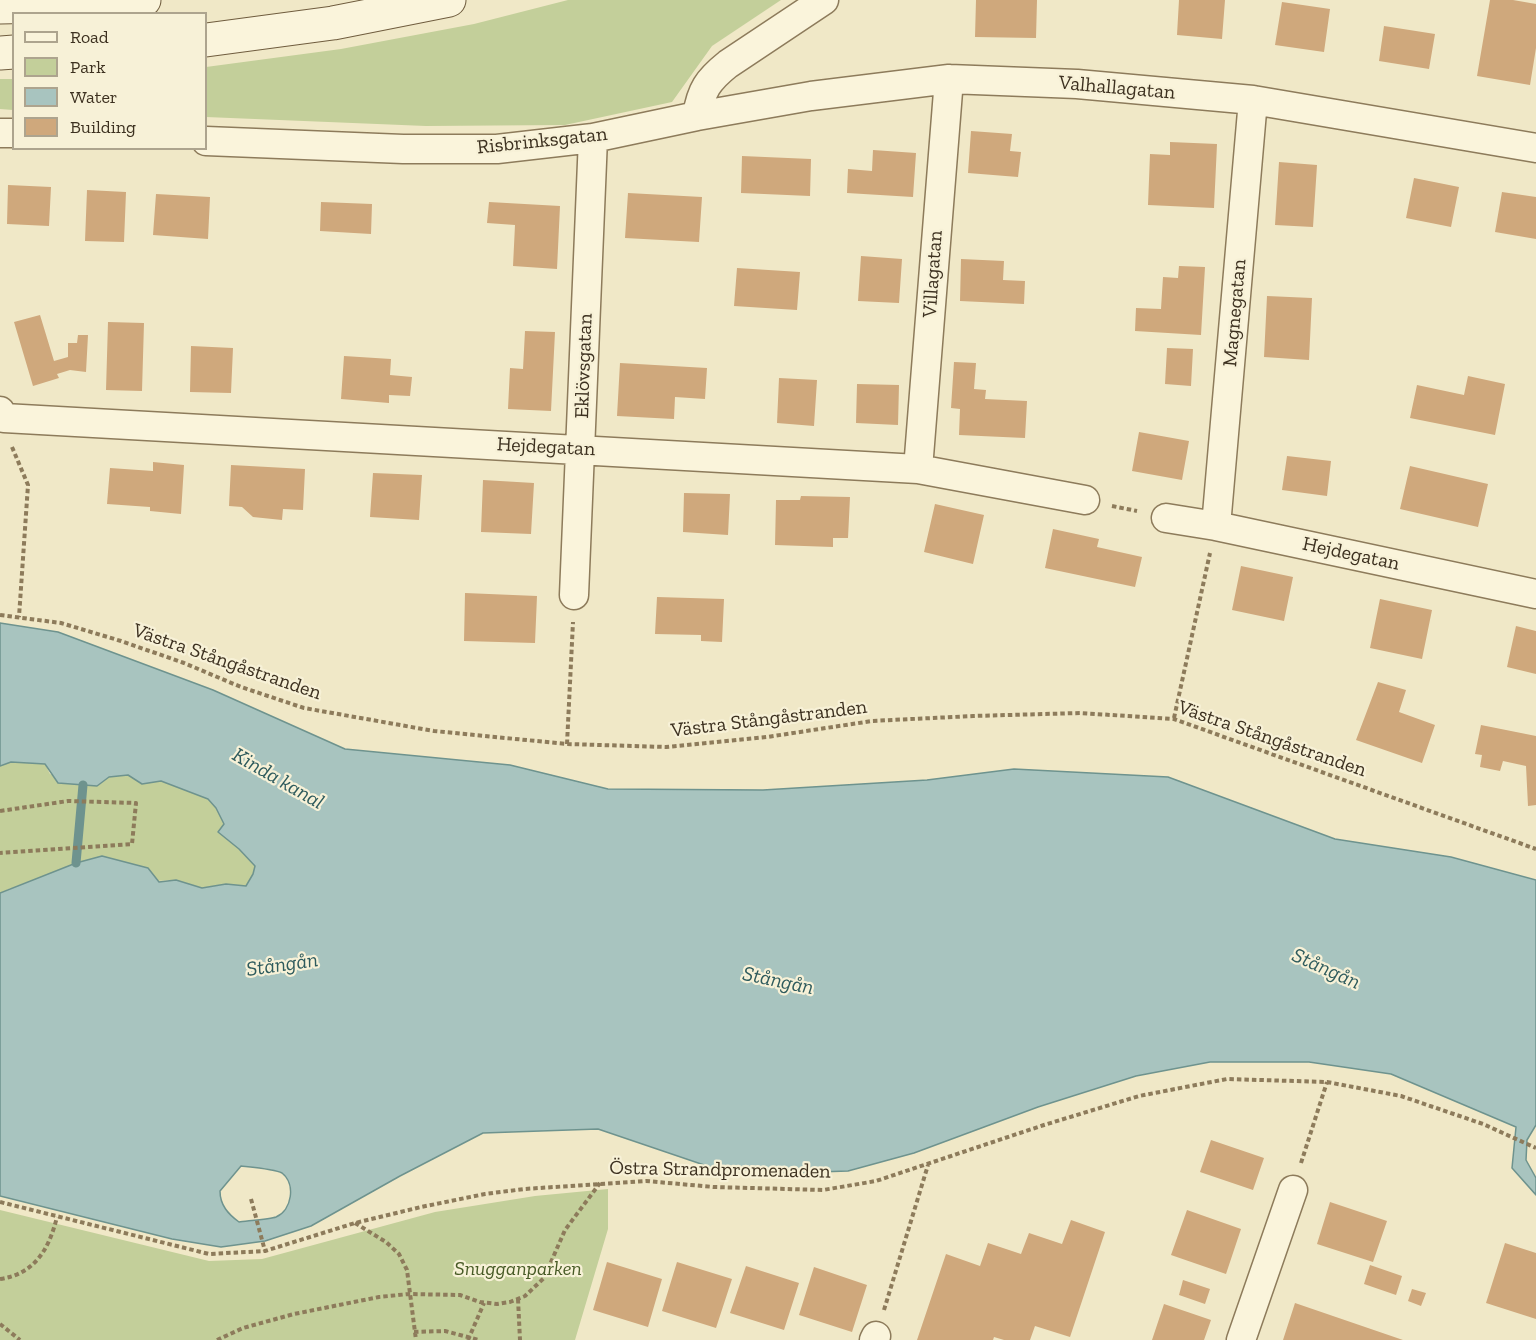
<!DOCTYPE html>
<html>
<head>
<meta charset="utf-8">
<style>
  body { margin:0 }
  #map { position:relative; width:1536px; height:1340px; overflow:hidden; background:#f0e8c7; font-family:"Zilla Slab",serif }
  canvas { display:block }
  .legend { position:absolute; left:12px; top:12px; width:195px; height:138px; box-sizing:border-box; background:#f7f1d7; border:2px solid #ada48e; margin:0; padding:8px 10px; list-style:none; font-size:18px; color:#3d3120 }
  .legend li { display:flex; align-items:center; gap:12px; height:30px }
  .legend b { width:30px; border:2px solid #ada48e }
</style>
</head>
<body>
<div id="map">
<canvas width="1536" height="1340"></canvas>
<ul class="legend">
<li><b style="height:8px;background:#faf4db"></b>Road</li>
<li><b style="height:16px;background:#c3cf9a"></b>Park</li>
<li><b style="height:16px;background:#a8c4bf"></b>Water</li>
<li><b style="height:16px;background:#cfa87c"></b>Building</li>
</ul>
</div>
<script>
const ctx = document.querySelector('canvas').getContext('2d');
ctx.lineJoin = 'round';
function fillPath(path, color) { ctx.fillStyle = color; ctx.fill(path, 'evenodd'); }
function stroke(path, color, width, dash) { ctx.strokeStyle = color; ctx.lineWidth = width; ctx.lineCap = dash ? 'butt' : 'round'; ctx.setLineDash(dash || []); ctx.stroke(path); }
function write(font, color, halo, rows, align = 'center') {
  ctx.font = font + ' "Zilla Slab",serif'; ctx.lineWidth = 4.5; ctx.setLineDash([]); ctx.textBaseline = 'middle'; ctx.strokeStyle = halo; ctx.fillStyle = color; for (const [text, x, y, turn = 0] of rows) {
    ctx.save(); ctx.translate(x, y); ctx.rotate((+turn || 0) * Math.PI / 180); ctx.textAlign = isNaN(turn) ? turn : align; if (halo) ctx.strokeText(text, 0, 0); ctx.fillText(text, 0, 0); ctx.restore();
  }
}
fillPath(new Path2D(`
  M568 0H781L712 46 672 102 565 125 426 126 206 117V67L341 49 474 24Z
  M0 79H13V110L0 109Z
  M11 762 45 764 50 774 97 786 109 777 128 775 142 784 161 781 208 799 216 808 239 849 255 866 253 874 246 886 226 884 202 888 176 880 11 888 0 893V766Z
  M608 1189V1229L575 1340H0V1210L209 1261 262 1259 435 1212 535 1196Z`), '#c3cf9a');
const water = new Path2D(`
  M0 623 58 632 213 690 345 749 510 765 608 789 763 790 927 780 1014 769 1168 777 1335 839 1451 857 1536 880V1125L1527 1140 1526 1160 1536 1178V1195L1512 1168 1516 1127 1391 1074 1309 1062H1210L1136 1076 1038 1107 914 1153 848 1171 788 1173 710 1167 598 1129 483 1133 400 1176 311 1226 265 1241 221 1247 172 1239 0 1196V893L76 863 102 856 148 868 159 882 176 880 202 888 226 884 246 886 253 874 255 866 239 849 218 832 224 824 216 808 208 799 161 781 142 784 128 775 109 777 97 786 58 783 45 764 11 762 0 766ZM241 1166C250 1167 275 1169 282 1173 296 1184 292 1210 276 1217 271 1219 246 1221 239 1222 228 1214 220 1205 220 1191Z`);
fillPath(water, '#a8c4bf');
stroke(water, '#6e938e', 1.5);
stroke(new Path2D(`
  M76 863 83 785`), '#6e938e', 9);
fillPath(new Path2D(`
  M976 0H1037L1036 38 975 37Z
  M1179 0H1225L1222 39 1177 35Z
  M1490 0H1513L1536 4V48L1530 85 1477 76Z
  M1282 2 1330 9 1324 52 1275 45Z
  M1384 26 1435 34 1429 69 1379 61Z
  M971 131 1012 134 1010 151 1021 152 1018 177 968 173Z
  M1170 142 1217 144 1214 208 1148 205 1150 154 1170 155Z
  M873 150 916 153 913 197 847 193 848 169 872 171Z
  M742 156 811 159 810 196 741 193Z
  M1279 162 1317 165 1313 227 1275 225Z
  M1414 178 1459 187 1451 227 1406 218Z
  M8 185 51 187 49 226 7 224Z
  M87 190 126 192 124 242 85 241Z
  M1502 192 1536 197V239L1495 232Z
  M628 193 702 197 699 242 625 238Z
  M156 194 210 197 208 239 153 235Z
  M321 202 372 204 371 234 320 231Z
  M489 202 560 206 557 269 513 266 515 225 487 223Z
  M861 256 902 259 899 303 858 301Z
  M961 259 1004 261 1003 280 1025 281 1024 304 960 301Z
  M1179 266 1205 267 1201 335 1135 331 1136 308 1161 309 1163 277 1178 278Z
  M737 268 800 272 797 310 734 306Z
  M1267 296 1312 298 1309 360 1264 357Z
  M40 315 54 361 68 357V343H77L78 335H88L86 372 70 370 57 374 59 378 33 386 14 322Z
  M108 322 144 323 142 391 106 390Z
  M525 331 555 332 551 411 508 409 510 368 523 369Z
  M191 346 233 348 231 393 190 392Z
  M1167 348 1193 349 1191 386 1165 384Z
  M344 356 391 359 390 375 412 377 410 396 389 395V403L341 399Z
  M954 362 976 363 974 389 986 390 985 399 1027 401 1025 438 959 435 960 409 951 408Z
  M620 363 707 368 705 399 675 397 674 419 617 416Z
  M1468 376 1505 384 1495 435 1410 418 1417 385 1464 395Z
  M779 378 817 380 814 426 777 423Z
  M857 384 899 385 898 425 856 423Z
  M1139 432 1189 441 1182 480 1132 471Z
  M1287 456 1331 461 1327 496 1282 490Z
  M153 462 184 465 181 514 150 511V507L107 504 110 468 153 471Z
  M231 465 305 469 303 510 283 509 282 520 253 517 242 507 229 506Z
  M1410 466 1488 484 1478 527 1400 509Z
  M373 473 422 475 419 520 370 517Z
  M483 480 534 483 531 534 481 532Z
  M684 493 730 494 728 535 683 532Z
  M801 496 850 497 848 538H833V547L775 545 776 500H800Z
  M935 504 984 515 973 564 924 552Z
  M1053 529 1099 539 1097 547 1142 557 1135 587 1045 568Z
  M1241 566 1293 577 1284 621 1232 610Z
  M465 593 537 596 535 643 464 641Z
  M657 597 724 599 722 642 701 641V635L655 634Z
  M1380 599 1432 610 1422 659 1370 648Z
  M1516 626 1536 631V674L1507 667Z
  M1378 682 1406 690 1399 712 1435 725 1422 763 1356 740Z
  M1481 725 1536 736V805L1528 806 1526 766 1503 761 1500 771 1480 767 1482 755 1475 754Z
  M1211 1140 1264 1158 1253 1190 1200 1172Z
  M1330 1202 1387 1221 1373 1262 1317 1244Z
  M1187 1210 1241 1229 1226 1274 1171 1255Z
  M1071 1220 1105 1232 1070 1337 1035 1326 1030 1340H1004L994 1337 993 1340H917L946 1254 980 1266 988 1243 1021 1254 1029 1233 1062 1244Z
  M1505 1243 1536 1253V1319L1486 1303Z
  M607 1262 662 1279 648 1327 593 1310Z
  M677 1262 732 1279 716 1328 662 1311Z
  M1370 1265 1402 1276 1396 1295 1364 1284Z
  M746 1266 799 1283 784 1330 730 1313Z
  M814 1267 867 1285 852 1332 799 1315Z
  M1183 1280 1210 1289 1205 1304 1179 1295Z
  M1412 1289 1426 1293 1421 1306 1408 1301Z
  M1295 1303 1403 1340H1283Z
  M1164 1304 1211 1320 1204 1340H1152Z`), '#cfa87c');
const street = new Path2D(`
  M697 116C701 90 708 80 728 64L824 0
  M0 133H14
  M206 141 403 149H497L593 138 697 116 811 96 949 79 1077 84 1253 100 1536 148
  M0 411 4 418 918 469 1085 500
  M918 469 949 79
  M1166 518 1216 526 1536 594
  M1216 526 1253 100
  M574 595 593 138
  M874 1340 876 1336
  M1241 1340 1293 1190`);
const secondary = new Path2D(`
  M0 7 89 5 144 0
  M206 40 333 23 449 0
  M0 53 14 52`);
stroke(street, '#8d7b5b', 31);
stroke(secondary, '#6f5c3e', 35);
stroke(new Path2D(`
  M12 447 28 485 19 617
  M1112 506 1137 511
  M0 615 61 623 121 641 184 663 241 687 304 708 434 731 567 744 666 747 767 737 872 721 973 716 1080 713 1174 719 1536 849
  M1174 718 1210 553
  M567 744 573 622
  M0 811 68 801 136 803 132 844 0 853
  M1301 1163 1327 1082
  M251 1199 265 1251
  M0 1202 209 1254 265 1251 355 1223 421 1207 485 1194 524 1189 646 1181 714 1187 823 1190 876 1181 1044 1125 1139 1096 1227 1079 1327 1082 1401 1096 1483 1124 1536 1148
  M355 1223 386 1242 399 1254 407 1270 416 1340
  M0 1279C35 1274 49 1249 57 1217
  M518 1299 520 1340
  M884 1310 928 1165
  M0 1324 20 1340
  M414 1332 445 1331 479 1340
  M217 1340 243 1328 294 1314 379 1297 409 1294 460 1295 480 1302 497 1304 510 1302 525 1296 544 1278 565 1230 600 1183
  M468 1340 484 1303`), '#8d7b5b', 4, [4.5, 3]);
stroke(street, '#faf4db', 28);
stroke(secondary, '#faf4db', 33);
write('20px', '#3d3120', '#f7f1d7', [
  ["Valhallagatan",1117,88,5],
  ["Risbrinksgatan",542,141,-6],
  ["Villagatan",933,274,-86],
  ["Magnegatan",1235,313,-85],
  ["Eklövsgatan",584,366,-88],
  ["Hejdegatan",546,447,3],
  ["Hejdegatan",1351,554,12],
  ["Västra Stångåstranden",227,662,19],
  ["Västra Stångåstranden",769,719,-7],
  ["Västra Stångåstranden",1272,739,19],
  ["Östra Strandpromenaden",720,1170,1]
]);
write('italic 20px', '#475a25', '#f7f1d7', [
  ["Snugganparken",518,1269]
]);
write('italic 21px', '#2e5b5d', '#f7f1d7', [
  ["Kinda kanal",278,779,30],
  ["Stångån",282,965,-8],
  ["Stångån",1326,969,24],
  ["Stångån",778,981,12]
]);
</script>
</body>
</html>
